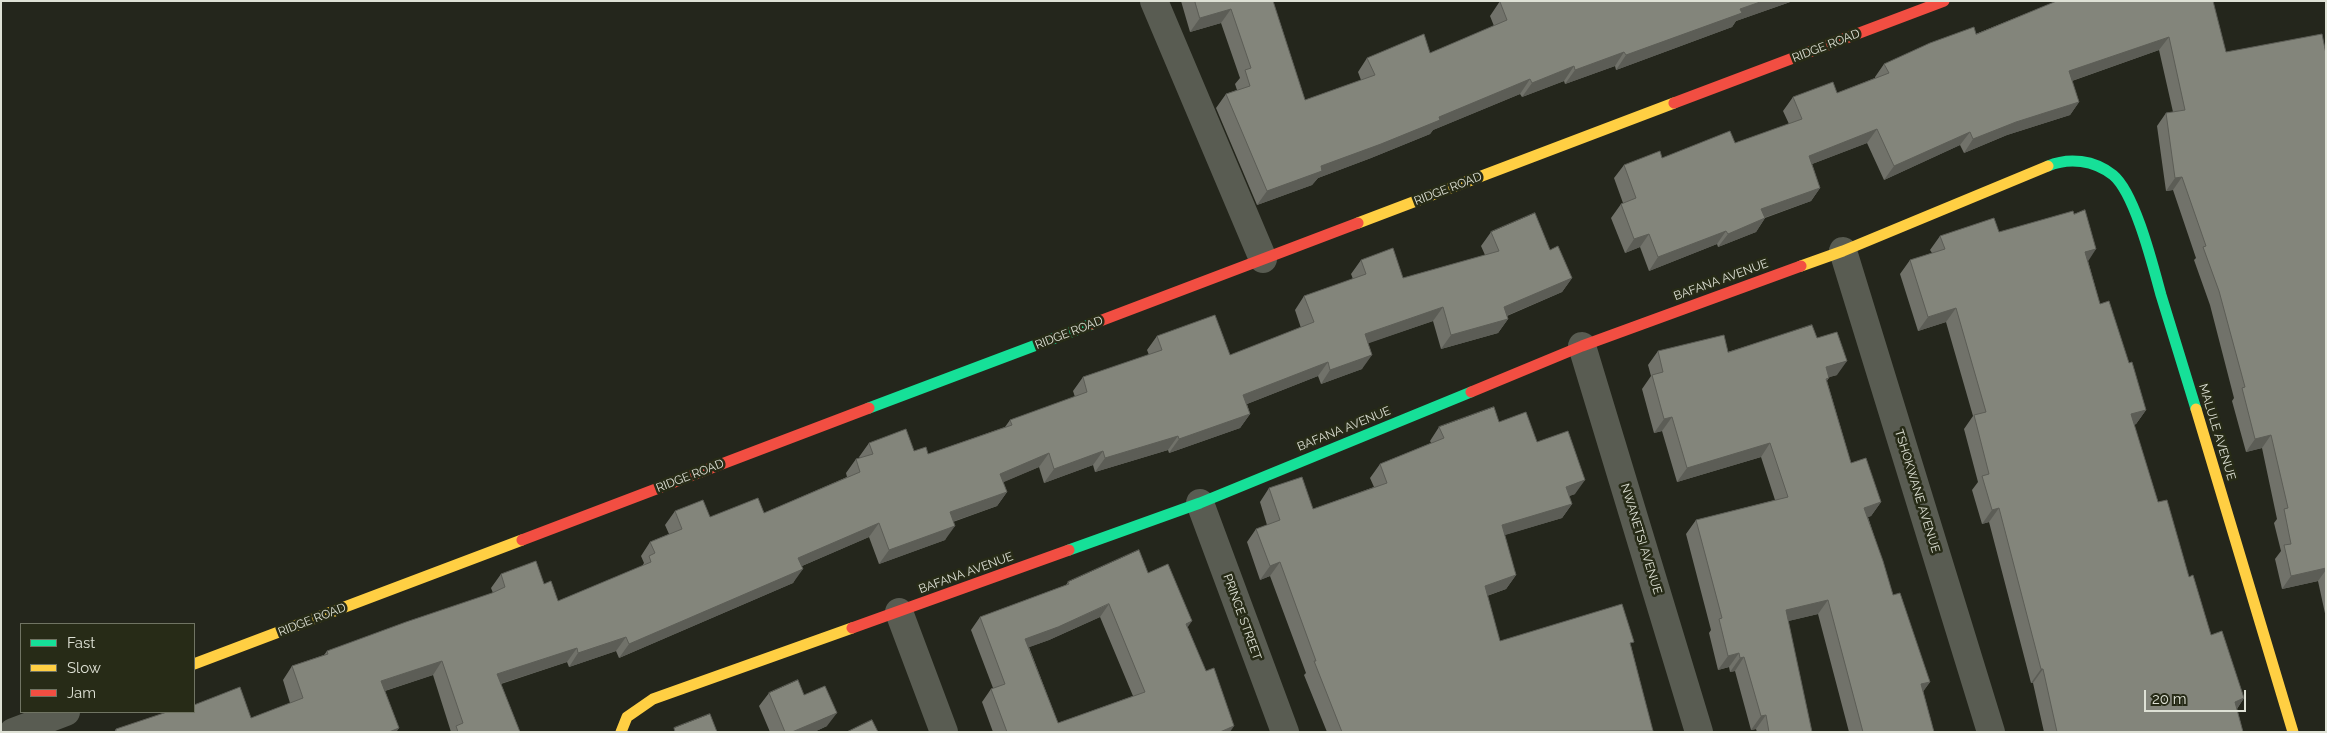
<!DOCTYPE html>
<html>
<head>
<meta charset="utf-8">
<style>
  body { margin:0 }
  #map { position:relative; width:2327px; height:733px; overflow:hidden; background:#24261c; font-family:Raleway,sans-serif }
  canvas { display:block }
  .frame { position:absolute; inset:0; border:2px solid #dee1d5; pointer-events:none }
  .legend { position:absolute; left:20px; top:623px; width:175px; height:90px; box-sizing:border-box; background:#272b17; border:1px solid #707463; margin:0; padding:6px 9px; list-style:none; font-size:15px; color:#dee1d5 }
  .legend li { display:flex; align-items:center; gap:10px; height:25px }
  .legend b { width:25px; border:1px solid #707463 }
  .scale { position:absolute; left:2144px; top:690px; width:102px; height:22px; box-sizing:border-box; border:2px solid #dee1d5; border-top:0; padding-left:6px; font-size:15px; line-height:18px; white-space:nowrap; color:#dee1d5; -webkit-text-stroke:4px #272b17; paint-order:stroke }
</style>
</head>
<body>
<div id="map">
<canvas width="2327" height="733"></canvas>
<div class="frame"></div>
<ul class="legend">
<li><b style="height:6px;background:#16e098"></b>Fast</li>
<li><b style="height:6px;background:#ffcf43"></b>Slow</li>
<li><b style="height:6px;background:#f24e42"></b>Jam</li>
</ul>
<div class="scale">20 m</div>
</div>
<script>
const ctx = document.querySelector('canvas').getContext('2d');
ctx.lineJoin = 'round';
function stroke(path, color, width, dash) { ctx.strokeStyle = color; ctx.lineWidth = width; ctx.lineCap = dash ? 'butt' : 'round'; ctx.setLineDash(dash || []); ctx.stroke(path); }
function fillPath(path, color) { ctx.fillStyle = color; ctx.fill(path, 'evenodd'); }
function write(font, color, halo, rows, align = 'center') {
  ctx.font = font + ' Raleway,sans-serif'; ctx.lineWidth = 5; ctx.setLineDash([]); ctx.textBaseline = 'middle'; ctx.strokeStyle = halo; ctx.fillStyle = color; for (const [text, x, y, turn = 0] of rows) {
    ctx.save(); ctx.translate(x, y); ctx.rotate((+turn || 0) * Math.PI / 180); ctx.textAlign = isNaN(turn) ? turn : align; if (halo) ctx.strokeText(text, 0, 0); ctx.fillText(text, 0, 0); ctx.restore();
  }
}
stroke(new Path2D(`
  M1154 1 1263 259
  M1843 251 1991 732
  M1582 346 1699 732
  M1200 503 1285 732
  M899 612 944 732
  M13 732 66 712`), '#595c52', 28);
stroke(new Path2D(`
  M2048 166C2069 157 2094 160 2113 175 2135 193 2153 266 2161 295 2173 333 2184 371 2196 409
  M869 408 1092 324
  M1069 550 1200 503 1471 392`), '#16e098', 11);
stroke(new Path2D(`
  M1358 223 1674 103
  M1801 266 1843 251 2048 166
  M2196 409 2293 732
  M194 664 522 540
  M621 732 627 717 653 699 852 628`), '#ffcf43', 11);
stroke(new Path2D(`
  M1674 103 1944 1
  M1092 324 1358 223
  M1471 392 1582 346 1801 266
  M522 540 869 408
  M852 628 1069 550`), '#f24e42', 11);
fillPath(new Path2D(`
  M1181 1H1273L1305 100 1361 80 1358 72 1367 58 1430 53 1494 26 1490 16 1500 1H1793L1736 21 1732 27 1616 70 1615 66 1565 84 1564 81 1522 97 1520 94 1433 130 1430 134 1371 158 1318 178 1312 185 1257 205 1216 108 1226 94 1237 90 1235 84 1240 78 1221 23 1190 32Z
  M2057 1 2226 52 2326 54V618L2318 581 2282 589 2275 559 2281 551 2274 523 2277 519 2262 448 2246 452 2232 401 2234 398 2210 305 2194 260 2196 258 2173 190 2166 191 2157 126 2166 113 2173 112 2159 50 2072 81 2079 102 2070 115 2007 135 1964 153 1960 145 1884 180 1867 143 1812 164 1820 188 1811 201 1765 218 1756 232 1718 247 1717 244 1649 271 1640 247 1625 253 1611 218 1621 204 1623 203 1614 178 1624 165 1662 158 1735 143 1789 124 1783 111 1793 97 1837 93 1875 78V77L1884 64 1976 34Z
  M1491 232 1550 250 1572 278 1562 292 1507 316 1508 319 1498 333 1441 349 1433 321 1368 343 1362 369 1321 384 1318 376 1247 404 1250 414 1240 428 1169 453 1168 450 1095 472 1093 465 1044 483 1039 467 1003 482 1007 492 997 506 953 522 945 540 879 564 869 537 802 566 793 583 619 658 616 651 569 667 567 662 501 684 520 732H451L433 675 385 691 399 728 396 732H114L116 729 251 718 290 703 283 680 292 666 324 655 327 651 493 593 491 588 501 574 544 584 558 601 642 566 644 563 641 556 650 542 669 534 665 525 675 511 710 517 764 513 847 477 846 473 856 459 860 458 859 457 869 443 914 451 928 454 1005 427 1010 420 1075 397 1073 391 1083 377 1149 355 1147 350 1157 336 1230 355 1301 328 1295 310 1304 296 1353 279 1351 274 1361 260 1403 278 1485 255 1481 246Z
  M1999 232 2088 261 2100 304 2146 410 2136 424 2134 425 2158 502 2189 577 2211 635 2244 698 2237 709 2243 732H2044L2033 683H2031L1989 522 1982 524 1972 490 1978 482 1964 429 1973 416 1946 322 1918 331 1900 274 1910 260 1932 253 1930 250 1940 236Z
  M1817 338 1837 375 1829 377 1827 381 1851 463 1881 502 1871 516 1868 517 1893 595 1930 682 1923 691 1934 732H1849L1818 614 1788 621 1812 732H1757L1756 729 1751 730 1735 671 1730 672 1729 667 1718 670 1709 633 1711 630 1686 534 1696 520 1775 500 1761 457 1677 482 1662 431 1654 433 1642 389 1651 376 1648 365 1658 351 1728 352Z
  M1499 422 1537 442 1575 494 1569 496 1572 504 1562 518 1504 535 1516 575 1506 589 1487 596 1500 641 1631 646 1653 732H1327L1304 675 1306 673 1270 576 1260 580 1247 542 1256 529 1267 525 1260 502 1269 488 1313 509 1374 487 1370 478 1380 464 1431 443 1430 441 1439 427Z
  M1148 573 1188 628 1230 732H993L982 702 991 689 993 688 971 630 980 617 1066 585 1068 582ZM1100 617 1133 696 1058 723 1029 647 1049 640Z
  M769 693 804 695 827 726 814 732H770L759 706Z`), '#71726a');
fillPath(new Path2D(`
  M1763 1H1793L1736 21 1732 27 1616 70 1626 55 1740 9Z
  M1231 9 1221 23 1190 32 1200 18Z
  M2169 37 2159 50 2060 85 2069 71Z
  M1624 52 1615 66 1565 84 1575 70Z
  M1574 66 1564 81 1522 97 1532 83Z
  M1530 79 1520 94 1433 130 1430 134 1371 158 1318 178 1312 185 1257 205 1267 191 1321 166Z
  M2079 102 2070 115 2007 135 1964 153 1973 139 2016 122Z
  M1877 129 1867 143 1799 169 1809 156Z
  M1970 132 1960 145 1884 180 1894 166Z
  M2182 177 2173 190 2166 191 2175 178Z
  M1820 188 1811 201 1752 222 1761 209Z
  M1765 218 1756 232 1718 247 1728 234Z
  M1726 231 1717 244 1649 271 1658 257Z
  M1649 234 1640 247 1625 253 1634 239Z
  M2096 249 2087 263 2085 252Z
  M1572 278 1562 292 1494 321 1504 307Z
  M1443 307 1433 321 1355 348 1365 334Z
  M1956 308 1946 322 1918 331 1928 317Z
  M1508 319 1498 333 1441 349 1451 335Z
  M1372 355 1362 369 1321 384 1330 370Z
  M1847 361 1837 375 1816 381 1826 367Z
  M1328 362 1318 376 1234 409 1243 395Z
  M2146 410 2136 424 2121 428 2131 414Z
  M1250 414 1240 428 1169 453 1179 439Z
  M1672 417 1662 431 1654 433 1664 419Z
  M2271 435 2262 448 2246 452 2255 439Z
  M1178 436 1168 450 1095 472 1105 458Z
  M1770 443 1761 457 1677 482 1687 468Z
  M1103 451 1093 465 1044 483 1054 469Z
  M1049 453 1039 467 990 488 1000 474Z
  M1585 480 1575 494 1556 501 1566 487Z
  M1007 492 997 506 940 526 950 512Z
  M1881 502 1871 516 1854 522 1864 508Z
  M1572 504 1562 518 1492 539 1502 525Z
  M1999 508 1989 522 1982 524 1992 510Z
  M879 523 869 537 788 572 798 558Z
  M955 526 945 540 879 564 889 550Z
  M1280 562 1270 576 1260 580 1270 566Z
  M2326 568V570L2318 581 2282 589 2291 576Z
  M803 569 793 583 619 658 629 644Z
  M1516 575 1506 589 1475 600 1485 586Z
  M1828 600 1818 614 1776 624 1786 610Z
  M1109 604 1100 617 1049 640 1016 652 1025 639Z
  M1192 621 1183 634 1186 624Z
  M626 637 616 651 569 667 578 653Z
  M577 648 567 662 487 688 497 674Z
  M1739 653 1729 667 1718 670 1728 656Z
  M1744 657 1735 671 1730 672 1740 658Z
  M442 661 433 675 372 695 381 681Z
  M2041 669H2043L2033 683H2031Z
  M1930 682 1920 696 1921 684Z
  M2244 698 2234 713 2235 702Z
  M837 713 827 726 814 732H792Z
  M1766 715 1756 729 1751 730 1761 716Z
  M1234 726 1230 732H1220Z
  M399 728 396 732H389Z`), '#5c5d56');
const building = new Path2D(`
  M1195 1H1273L1305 100 1375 75 1367 58 1424 34 1430 53 1507 20 1500 2V1H1763L1740 9 1742 13 1626 55 1624 52 1575 70 1574 66 1532 83 1530 79 1439 117 1440 120 1381 144 1321 166 1322 171 1267 191 1226 94 1250 86 1245 70 1251 68 1231 9 1200 18Z
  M2057 1H2213L2226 52 2322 34 2326 54V568L2291 576 2284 545 2291 544 2284 509 2288 508 2271 435 2255 439 2242 388 2245 387 2219 291 2203 247 2206 246 2182 177 2175 178 2166 113 2185 110 2169 37 2069 71 2079 102 2016 122 1973 139 1970 132 1894 166 1877 129 1809 156 1820 188 1761 209 1765 218 1728 234 1726 231 1658 257 1649 234 1634 239 1621 204 1636 198 1624 165 1660 151 1662 158 1730 131 1735 143 1802 119 1793 97 1833 82 1837 93 1889 73 1884 64 1930 43 1974 27 1976 34Z
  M2085 210 2096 249 2085 252 2100 304 2109 301 2129 363 2132 362 2146 410 2131 414 2158 502 2167 500 2189 577 2193 575 2211 635 2222 631 2244 698 2235 702 2243 732H2057L2043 669H2041L1999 508 1992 510 1982 476 1989 474 1974 415 1986 412 1956 308 1928 317 1910 260 1945 249 1940 236 1994 218 1999 232 2073 211 2074 214Z
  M1535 213 1550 250 1558 246 1572 278 1504 307 1508 319 1451 335 1443 307 1365 334 1372 355 1330 370 1328 362 1243 395 1250 414 1179 439 1178 436 1105 458 1103 451 1054 469 1049 453 1000 474 1007 492 950 512 955 526 889 550 879 523 798 558 803 569 629 644 626 637 578 653 577 648 497 674 520 732H458L456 726 463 723 442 661 381 681 399 728 389 732H116V729L167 712H194V705L240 687 251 718 303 698 292 666 328 654 327 651 406 622 492 593 505 587 501 574 536 561 544 584 551 581 558 601 651 562 649 556 655 553 650 542 682 529 675 511 703 500 710 517 758 498 764 513 860 472 856 459 873 454 869 443 906 429 914 451 926 447 928 454 1012 425 1010 420 1087 392 1083 377 1162 350 1157 336 1215 315 1230 355 1314 322 1304 296 1366 274 1361 260 1393 248 1403 278 1499 251 1491 232Z
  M1812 325 1817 338 1837 332 1847 361 1826 367 1829 378 1826 379 1851 463 1866 458 1881 502 1864 508 1883 561 1893 595 1900 593 1930 682 1921 684 1934 732H1863L1828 600 1786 610 1812 732H1769L1766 715 1761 716 1744 657 1740 658 1739 653 1728 656 1719 619 1722 618 1696 520 1788 497 1770 443 1687 468 1672 417 1664 419 1652 375 1663 372 1658 351 1724 335 1728 352Z
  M1494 407 1499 422 1526 412 1537 442 1568 431 1585 480 1566 487 1572 504 1502 525 1516 575 1485 586 1500 641 1622 604 1634 642 1630 643 1653 731 1342 732 1314 661H1316L1280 562 1270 566 1256 529 1280 520 1269 488 1302 477 1313 509 1387 483 1380 464 1444 438 1439 427Z
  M1139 550 1148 573 1168 564 1192 621 1186 624 1206 671 1214 668 1234 726 1220 732H1007L991 689 1005 684 980 617 1069 584 1068 582ZM1109 604 1145 692 1058 723 1025 639 1058 627Z
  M798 680 804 695 825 686 837 713 792 732H785L769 693Z
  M710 714 717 732H675L674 728Z
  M872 720 878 732H847Z`);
fillPath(building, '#83857b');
stroke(building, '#5c5d56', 1);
write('12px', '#dee1d5', '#272b17', [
  ["RIDGE ROAD",1826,46,-21],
  ["RIDGE ROAD",1448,189,-21],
  ["BAFANA AVENUE",1721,280,-20],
  ["RIDGE ROAD",1069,333,-21],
  ["BAFANA AVENUE",1344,429,-22],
  ["MALULE AVENUE",2217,432,73],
  ["RIDGE ROAD",690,476,-21],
  ["TSHOKWANE AVENUE",1917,491,73],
  ["NWANETSI AVENUE",1641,539,73],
  ["BAFANA AVENUE",966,573,-20],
  ["PRINCE STREET",1242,617,70],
  ["RIDGE ROAD",312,620,-21]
]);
</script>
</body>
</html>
